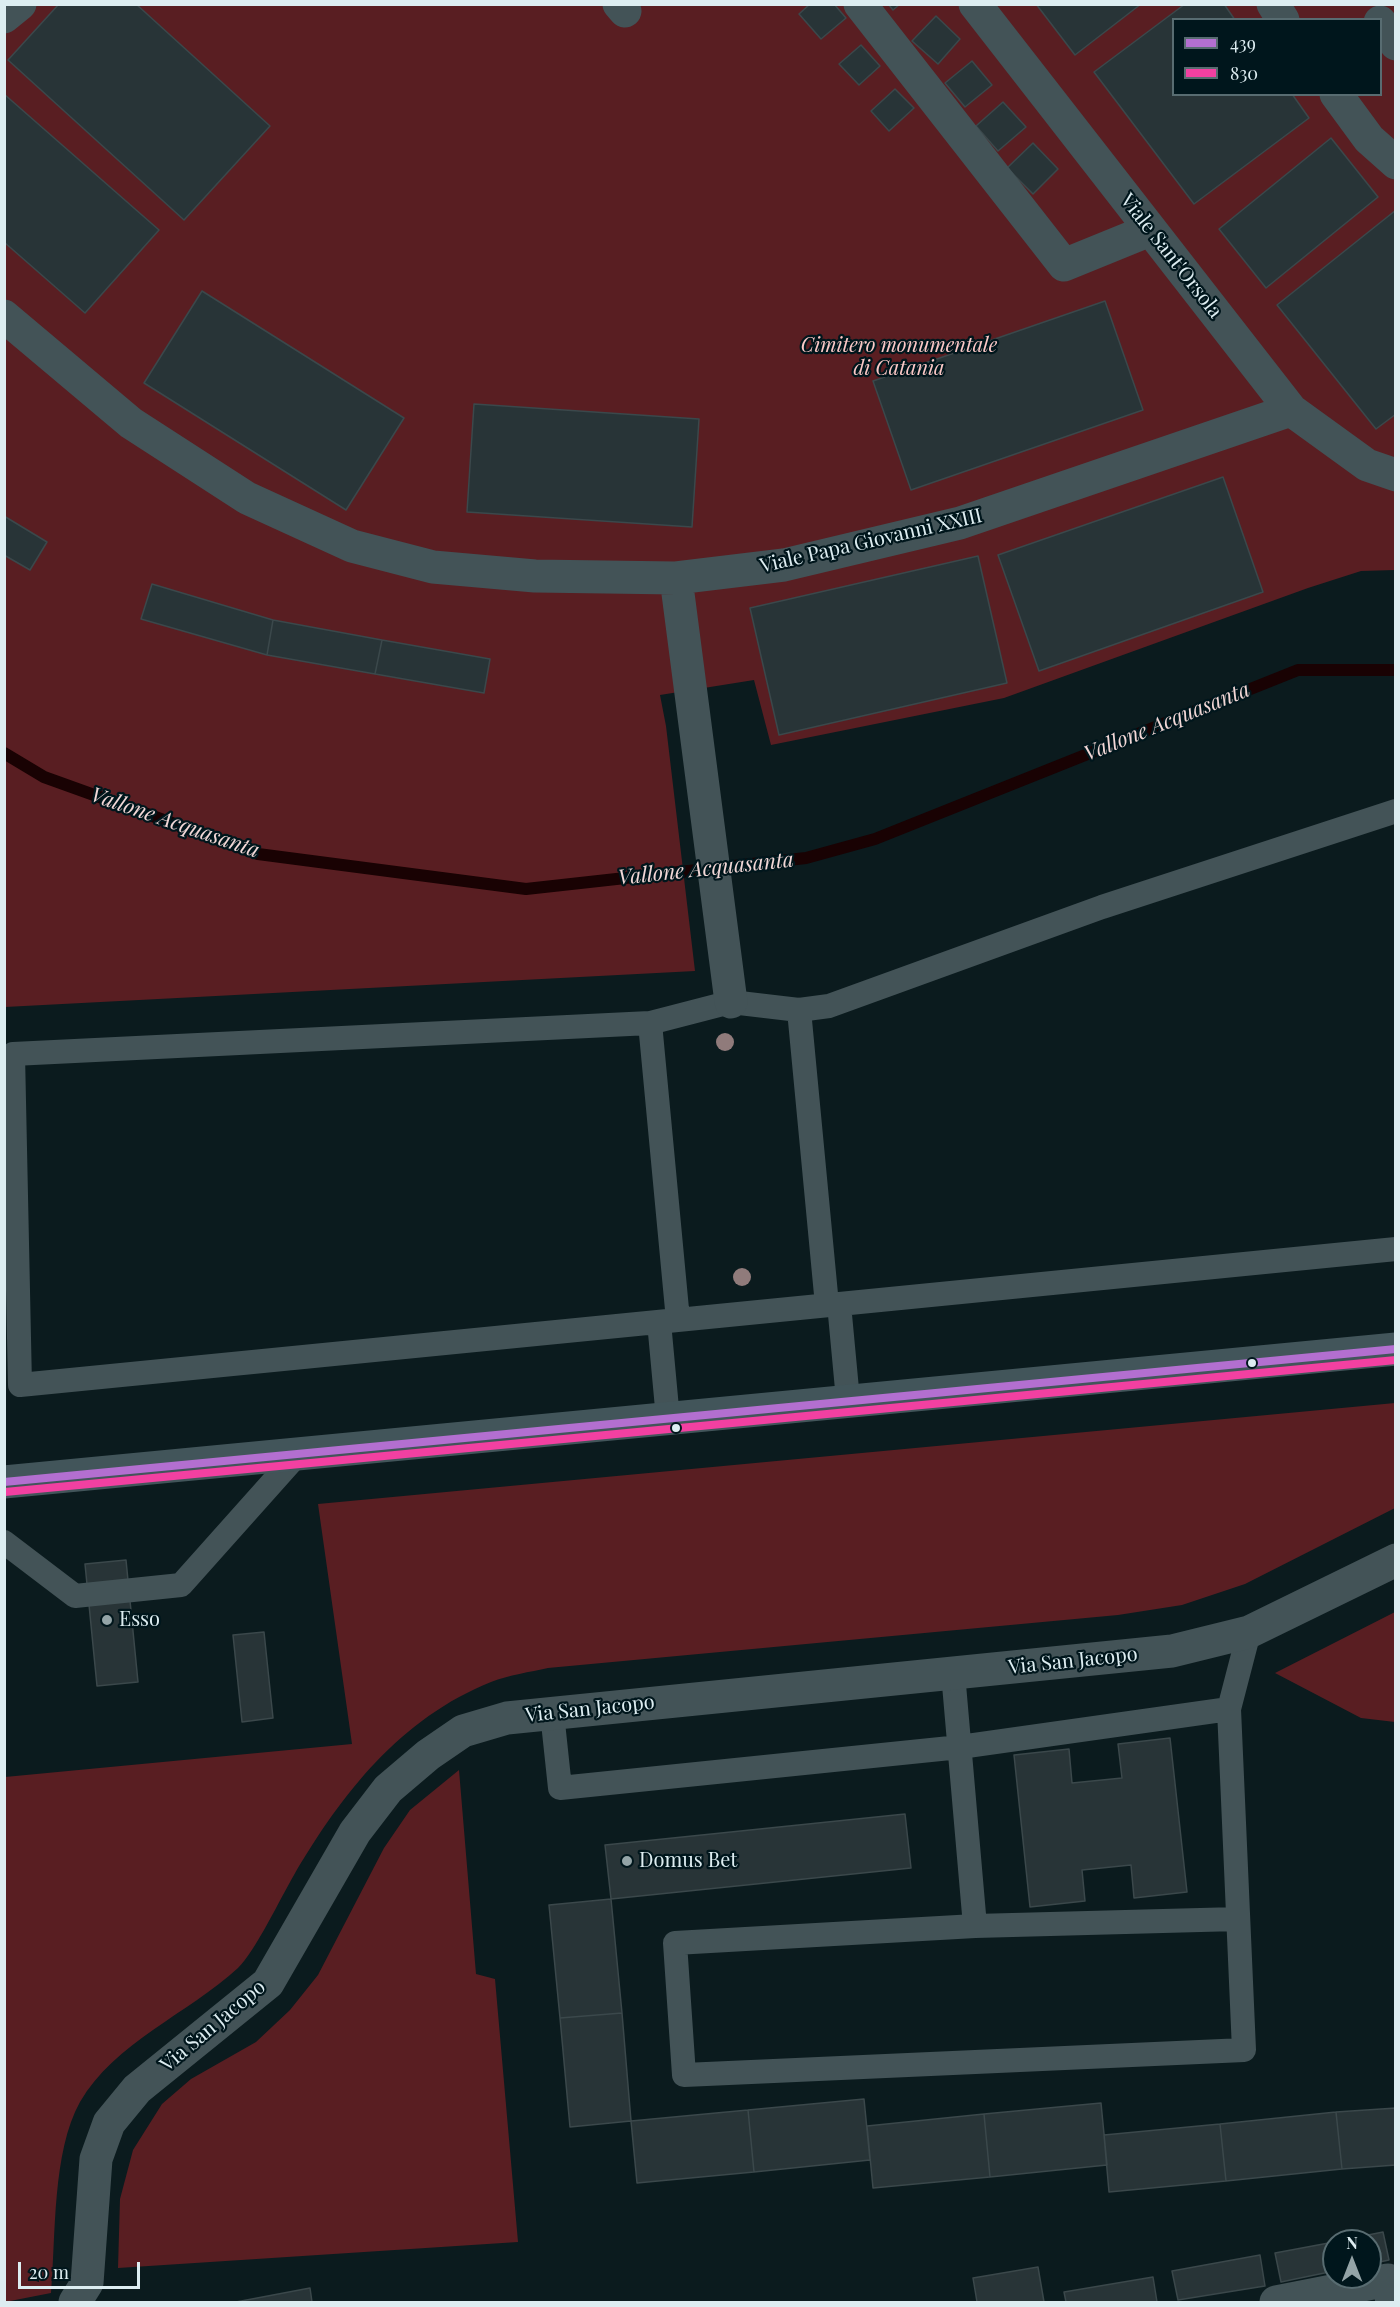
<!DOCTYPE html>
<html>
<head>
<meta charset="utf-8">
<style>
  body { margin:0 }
  #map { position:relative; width:1400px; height:2307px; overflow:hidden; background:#0b1b1e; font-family:"Playfair Display",serif }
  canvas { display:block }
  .frame { position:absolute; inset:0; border:6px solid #ddedf1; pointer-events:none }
  .legend { position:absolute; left:1172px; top:18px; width:210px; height:78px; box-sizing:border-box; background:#00161c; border:2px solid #586c71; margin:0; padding:8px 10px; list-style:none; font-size:18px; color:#ddedf1 }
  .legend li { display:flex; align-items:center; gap:12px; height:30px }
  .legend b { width:30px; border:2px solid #586c71 }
  .north { position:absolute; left:1322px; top:2229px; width:60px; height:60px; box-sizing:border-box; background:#00161c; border:2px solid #586c71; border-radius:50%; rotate:0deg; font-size:16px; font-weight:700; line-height:24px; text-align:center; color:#ddedf1 }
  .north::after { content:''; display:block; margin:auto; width:21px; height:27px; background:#94a4a7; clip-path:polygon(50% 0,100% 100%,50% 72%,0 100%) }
  .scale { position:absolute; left:18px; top:2262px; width:122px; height:27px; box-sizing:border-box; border:3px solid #ddedf1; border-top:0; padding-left:8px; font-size:18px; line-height:21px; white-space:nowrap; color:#ddedf1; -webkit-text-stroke:4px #00161c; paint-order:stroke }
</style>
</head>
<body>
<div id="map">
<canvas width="1400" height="2307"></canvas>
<div class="frame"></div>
<ul class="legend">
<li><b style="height:8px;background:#b36fd0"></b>439</li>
<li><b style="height:8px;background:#f240a1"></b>830</li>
</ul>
<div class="north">N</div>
<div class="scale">20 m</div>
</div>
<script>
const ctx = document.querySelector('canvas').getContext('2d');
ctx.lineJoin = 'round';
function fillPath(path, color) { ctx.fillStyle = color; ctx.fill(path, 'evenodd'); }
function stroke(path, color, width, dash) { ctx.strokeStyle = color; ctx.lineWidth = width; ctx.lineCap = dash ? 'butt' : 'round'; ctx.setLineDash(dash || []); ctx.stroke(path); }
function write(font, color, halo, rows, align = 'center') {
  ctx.font = font + ' "Playfair Display",serif'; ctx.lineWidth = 4.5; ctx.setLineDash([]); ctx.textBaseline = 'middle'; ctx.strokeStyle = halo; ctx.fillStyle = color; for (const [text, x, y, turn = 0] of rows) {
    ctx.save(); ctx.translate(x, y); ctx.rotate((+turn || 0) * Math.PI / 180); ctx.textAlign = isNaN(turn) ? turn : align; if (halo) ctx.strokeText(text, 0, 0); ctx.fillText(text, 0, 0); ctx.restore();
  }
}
fillPath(new Path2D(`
  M5 5H1395V570L1361 571 1308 588 1004 698 771 745 754 680 660 695 666 726 695 971 5 1007ZM1174 20H1380V94H1174Z
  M1395 1403V1508L1245 1584 1182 1605 1118 1615 548 1668C530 1672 509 1675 491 1682 401 1718 342 1793 294 1875 281 1897 255 1952 238 1968 189 2013 114 2043 80 2102 52 2152 56 2236 51 2293L5 2302V1777L352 1744 318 1504Z
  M1395 1612V1722L1361 1718 1275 1673Z
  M459 1770 476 1974 495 1979 518 2242 118 2268 120 2199 133 2150 162 2104 191 2079 256 2042 290 2010 318 1975 384 1848 410 1810Z`), '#591e22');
stroke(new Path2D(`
  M4 753 44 777 258 854 526 889 806 858 875 839 1298 670H1396`), '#190203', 12);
const building = new Path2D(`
  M59 4H136L270 126 184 220 8 60Z
  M810 4H834L846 18 821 39 799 14Z
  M888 4H900L893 10Z
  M1036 4H1141L1075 55Z
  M1185 4H1224L1235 20H1174V94H1292L1309 118 1194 204 1094 72Z
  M936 16 960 39 938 64 912 41Z
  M861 45 880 66 859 85 839 64Z
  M972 61 992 85 965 107 945 83Z
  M895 89 914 108 889 131 871 111Z
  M4 94 159 230 85 313 4 242Z
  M1003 102 1026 127 998 151 976 126Z
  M1331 138 1378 197 1266 288 1219 229Z
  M1033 143 1058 169 1033 194 1007 168Z
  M1396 210V414L1376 429 1277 305Z
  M202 291 404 418 346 510 144 383Z
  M1105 301 1143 410 911 490 873 381Z
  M474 404 699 419 692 527 467 512Z
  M1223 477 1263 592 1039 671 998 555Z
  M4 516 47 542 30 570 4 555Z
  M978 556 1007 683 779 735 750 608Z
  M152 584 273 620 267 655 141 619Z
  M273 620 382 640 375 674 267 655Z
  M382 640 490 659 484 693 375 674Z
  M126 1560 138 1682 97 1686 85 1564Z
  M264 1632 273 1718 242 1722 233 1635Z
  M1170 1738 1187 1892 1134 1898 1131 1865 1082 1870 1085 1901 1030 1907 1014 1755 1069 1749 1072 1783 1122 1778 1118 1744Z
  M905 1814 911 1868 611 1899 605 1845Z
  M611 1899 622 2013 560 2018 549 1905Z
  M622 2013 631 2121 570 2127 560 2018Z
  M864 2099 870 2160 754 2172 748 2110Z
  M1101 2103 1107 2165 990 2177 984 2114Z
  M1396 2108V2165L1342 2169 1336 2112Z
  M748 2110 754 2172 637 2183 631 2121Z
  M1336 2112 1342 2169 1226 2181 1220 2124Z
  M984 2114 990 2177 873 2188 867 2126Z
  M1220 2124 1226 2181 1109 2192 1104 2135Z
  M1383 2232 1389 2260 1370 2264V2241H1338Z
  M1334 2242V2271L1281 2282 1275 2253Z
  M1260 2255 1265 2286 1178 2300 1172 2271Z
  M1038 2267 1044 2302H977L973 2278Z
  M1153 2277 1157 2302H1066L1064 2292Z
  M310 2288 312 2302H236Z`);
fillPath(building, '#283437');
stroke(building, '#3b484b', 1.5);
stroke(new Path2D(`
  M1396 811 1102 907 829 1006 799 1010 731 1002 650 1023 13 1054 20 1385 1396 1249
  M799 1010 827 1305
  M650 1023 678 1320
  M839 1304 848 1400
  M659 1322 668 1419
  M4 1542 75 1596 181 1585 297 1455
  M953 1673 975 1926
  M1229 1709 1244 2050 684 2075 675 1943 975 1926 1238 1919
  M552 1713 560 1788 960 1747 1229 1709 1249 1632`), '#435357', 24);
stroke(new Path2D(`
  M619 4 625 11
  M860 4 1064 265 1150 230
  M975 4 1291 410 1367 465 1396 475
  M1273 4 1283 20
  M4 17 20 4
  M1380 22 1396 44
  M1336 94 1369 139 1396 163
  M4 316 131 423 247 498 352 546 433 567 535 576 676 578 784 565 960 523 1291 410
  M676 578 731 1002
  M75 2302 87 2283 96 2159 109 2123 137 2089 268 1983 355 1832 388 1789 428 1755 463 1731 507 1718 1172 1651 1249 1632 1396 1560
  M1276 2302 1388 2280 1392 2302`), '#435357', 33);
stroke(new Path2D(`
  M4 1482 1396 1349`), '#42555a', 33);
stroke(new Path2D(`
  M4 1482 1396 1349`), '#b36fd0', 8);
stroke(new Path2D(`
  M5 1492 1396 1360`), '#f240a1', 8);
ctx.fillStyle = '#907b7b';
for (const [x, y] of [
  [725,1042],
  [742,1277]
]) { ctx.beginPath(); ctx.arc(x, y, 9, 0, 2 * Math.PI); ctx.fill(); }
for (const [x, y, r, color] of [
  [1252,1363,5,"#ddedf1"],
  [676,1428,5,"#ddedf1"],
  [107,1620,6,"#94a4a7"],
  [627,1861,6,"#94a4a7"]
]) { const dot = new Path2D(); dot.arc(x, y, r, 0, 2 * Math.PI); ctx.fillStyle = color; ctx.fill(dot); stroke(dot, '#00161c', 2); }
write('20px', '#ddedf1', '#00161c', [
  ["Viale Sant'Orsola",1171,256,52],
  ["Viale Papa Giovanni XXIII",871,541,-13],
  ["Via San Jacopo",1073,1661,-6],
  ["Via San Jacopo",590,1709,-6],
  ["Via San Jacopo",213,2026,-40]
]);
write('italic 20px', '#fcc9c7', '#00161c', [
  ["Cimitero monumentale",899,346],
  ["di Catania",899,369]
]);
write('20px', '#ddedf1', '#00161c', [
  ["Esso",119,1620],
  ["Domus Bet",639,1861]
], 'left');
write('italic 21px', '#f2d8d7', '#00161c', [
  ["Vallone Acquasanta",1167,722,-22],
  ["Vallone Acquasanta",175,823,19],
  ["Vallone Acquasanta",706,869,-6]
]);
</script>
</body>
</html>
